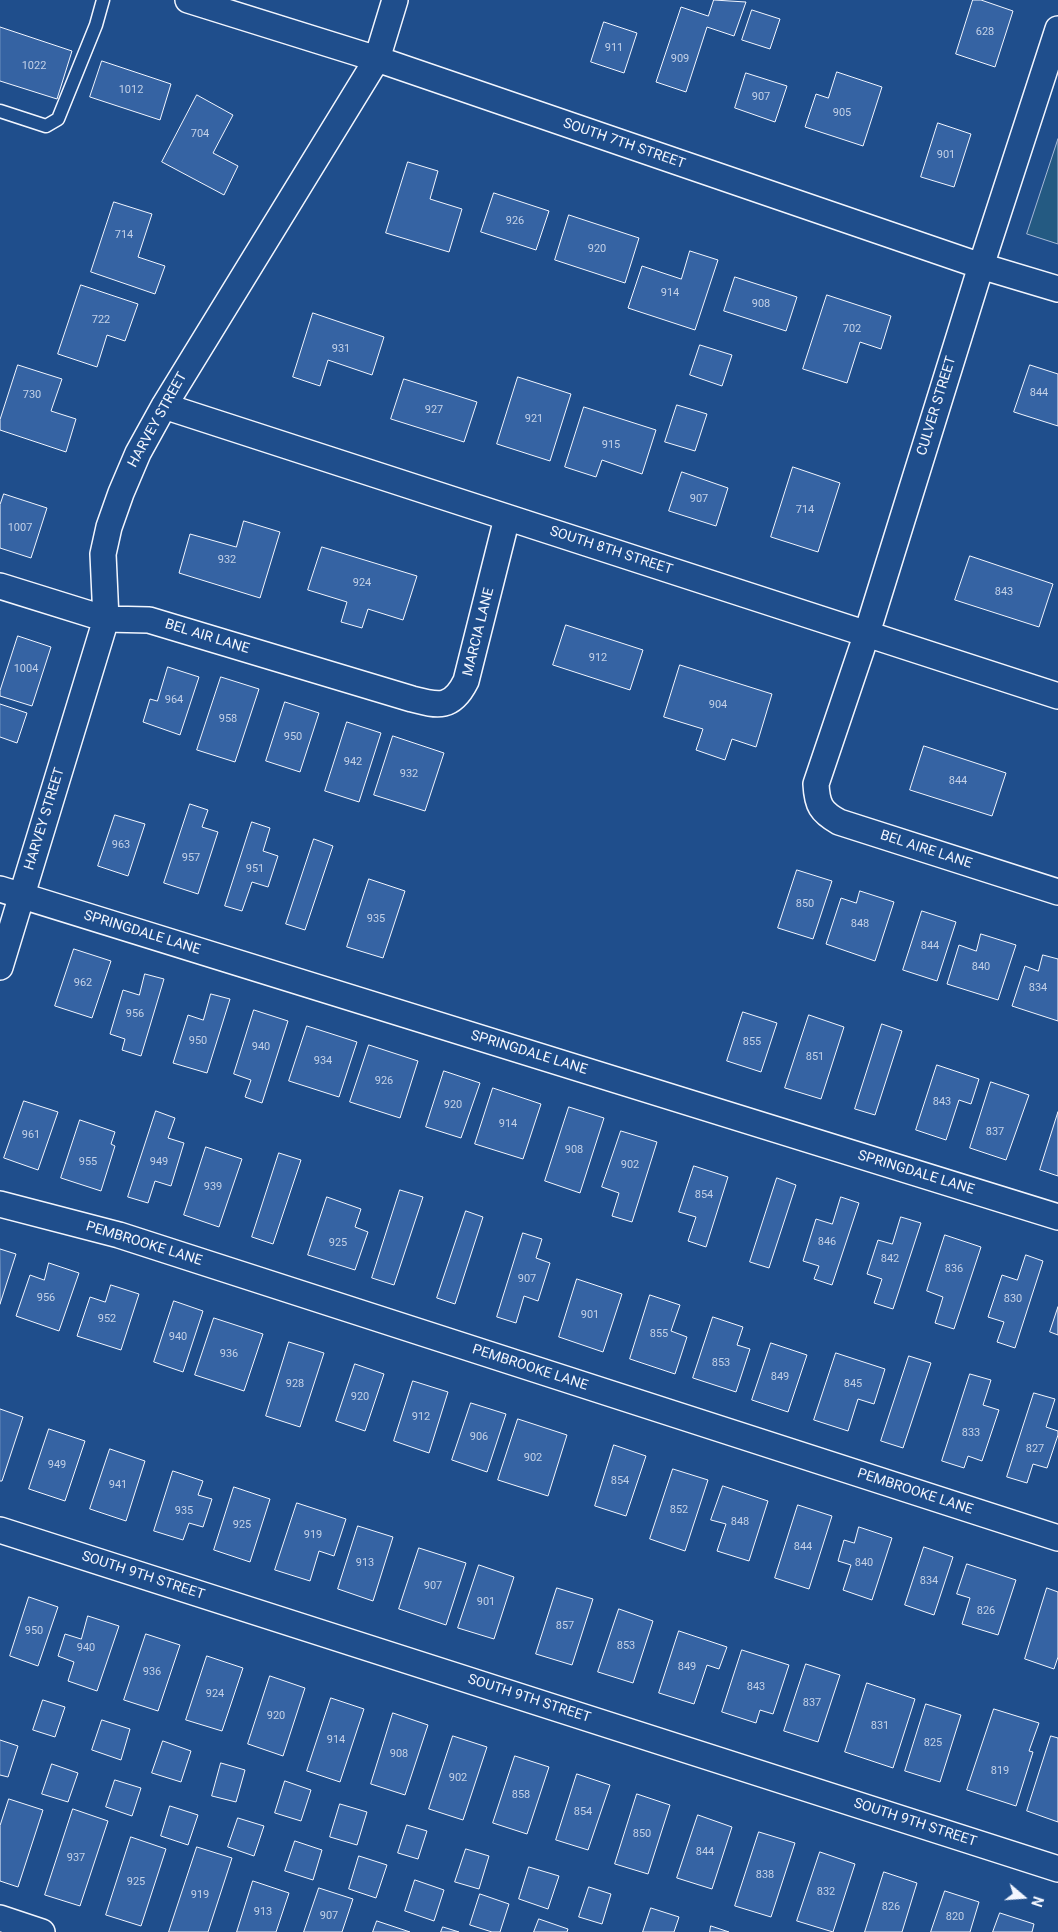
<!DOCTYPE html>
<html>
<head>
<meta charset="utf-8">
<style>
  body { margin:0 }
  #map { position:relative; width:1058px; height:1932px; overflow:hidden; background:#1f4e8c; font-family:Roboto,sans-serif }
  canvas { display:block }
  .north { position:absolute; left:998px; top:1872px; width:50px; height:50px; -webkit-text-stroke:4px #1f4e8c; paint-order:stroke; rotate:108deg; font-size:14px; font-weight:700; line-height:20px; text-align:center; color:#f2f6ff }
  .north::after { content:''; display:block; margin:auto; width:18px; height:22px; background:#f2f6ff; clip-path:polygon(50% 0,100% 100%,50% 72%,0 100%) }
</style>
</head>
<body>
<div id="map">
<canvas width="1058" height="1932"></canvas>
<div class="north">N</div>
</div>
<script>
const ctx = document.querySelector('canvas').getContext('2d');
ctx.lineJoin = 'round';
function fillPath(path, color) { ctx.fillStyle = color; ctx.fill(path, 'evenodd'); }
function stroke(path, color, width, dash) { ctx.strokeStyle = color; ctx.lineWidth = width; ctx.lineCap = dash ? 'butt' : 'round'; ctx.setLineDash(dash || []); ctx.stroke(path); }
function write(font, color, halo, rows, align = 'center') {
  ctx.font = font + ' Roboto,sans-serif'; ctx.lineWidth = 4; ctx.setLineDash([]); ctx.textBaseline = 'middle'; ctx.strokeStyle = halo; ctx.fillStyle = color; for (const [text, x, y, turn = 0] of rows) {
    ctx.save(); ctx.translate(x, y); ctx.rotate((+turn || 0) * Math.PI / 180); ctx.textAlign = isNaN(turn) ? turn : align; if (halo) ctx.strokeText(text, 0, 0); ctx.fillText(text, 0, 0); ctx.restore();
  }
}
const green = new Path2D(`
  M1058 139V244L1027 234Z`);
fillPath(green, '#245a82');
stroke(green, '#a8bbd7', 1);
const building = new Path2D(`
  M714 0 746 2 734 36 707 27 686 92 656 82 681 7 708 16Z
  M973 0H981L1013 11 995 67 956 54Z
  M752 10 780 19 770 49 742 40Z
  M604 22 637 33 624 73 591 62Z
  M0 27 72 51 57 99 0 81Z
  M102 61 171 84 160 120 90 97Z
  M837 72 882 87 863 146 805 127 816 94 828 98Z
  M746 73 787 86 775 122 735 108Z
  M197 95 233 115 213 153 238 166 224 195 162 162Z
  M938 123 971 134 954 187 921 177Z
  M408 162 438 171 430 199 462 209 449 252 386 233Z
  M494 193 549 211 536 250 481 232Z
  M114 202 152 214 138 257 165 266 155 294 91 272Z
  M569 215 639 238 625 283 555 260Z
  M690 251 718 260 695 330 628 308 642 266 681 279Z
  M735 277 797 297 786 331 724 311Z
  M81 285 138 304 125 341 107 335 97 367 58 354Z
  M827 295 891 316 881 349 860 342 847 383 803 369Z
  M313 313 384 337 372 375 328 360 320 386 293 377Z
  M700 345 732 355 722 386 690 375Z
  M18 365 62 379 51 411 76 419 66 452 0 430V420Z
  M1030 365 1058 374V426L1014 412Z
  M518 377 571 394 550 461 497 444Z
  M404 379 477 402 464 442 391 419Z
  M677 405 707 414 695 451 665 442Z
  M584 407 656 430 642 474 602 460 596 477 565 467Z
  M793 467 840 483 818 552 771 537Z
  M682 472 728 488 716 526 669 511Z
  M4 494 47 508 31 558 0 548V505Z
  M244 521 280 532 260 598 179 573 190 534 236 547Z
  M322 547 417 576 403 620 368 609 362 628 341 622 347 602 308 590Z
  M970 556 1053 584 1039 627 955 600Z
  M566 625 643 650 630 690 553 665Z
  M18 636 51 647 32 706 0 696V691Z
  M680 665 772 694 756 747 732 739 725 760 696 750 703 729 664 717Z
  M168 667 199 677 180 735 143 722 150 699 157 701Z
  M221 677 259 689 235 762 197 750Z
  M285 702 319 713 300 772 266 761Z
  M0 704 27 713 17 743 0 737Z
  M347 722 381 733 359 802 325 791Z
  M393 736 444 753 425 811 374 795Z
  M924 746 1006 773 992 816 910 790Z
  M190 804 208 810 202 827 218 832 198 894 164 883Z
  M115 815 145 824 128 876 98 866Z
  M252 822 270 828 263 851 278 856 268 887 252 882 242 911 225 906Z
  M314 839 333 846 305 930 286 924Z
  M797 870 832 881 813 939 778 928Z
  M369 879 405 891 383 958 347 947Z
  M860 891 894 902 875 961 826 944 841 898 856 903Z
  M922 911 956 922 937 981 903 970Z
  M981 934 1016 945 998 1000 947 984 959 945 976 951Z
  M74 949 111 961 92 1018 55 1006Z
  M1043 955 1058 959V1021L1012 1006 1025 966 1038 971Z
  M145 974 164 979 141 1056 122 1050 125 1039 110 1034 123 990 139 995Z
  M211 994 230 999 207 1073 173 1063 188 1015 203 1020Z
  M254 1010 288 1021 262 1103 245 1097 251 1080 234 1074Z
  M743 1012 777 1023 761 1072 727 1061Z
  M809 1015 844 1027 821 1099 785 1088Z
  M882 1024 902 1031 875 1115 855 1109Z
  M307 1026 357 1042 339 1097 289 1081Z
  M369 1045 418 1061 400 1118 350 1102Z
  M937 1065 979 1079 971 1104 959 1100 946 1140 916 1130Z
  M444 1071 480 1083 461 1138 426 1127Z
  M991 1082 1029 1095 1006 1160 970 1148Z
  M493 1088 541 1104 523 1159 475 1144Z
  M24 1101 58 1112 38 1170 4 1158Z
  M569 1107 604 1118 580 1193 545 1181Z
  M156 1111 175 1118 168 1138 184 1143 171 1186 155 1181 148 1203 128 1197Z
  M1058 1112V1176L1040 1170Z
  M80 1120 115 1132 111 1144 115 1146 101 1191 61 1178Z
  M621 1131 657 1142 632 1222 612 1216 619 1193 602 1187Z
  M206 1147 242 1159 219 1227 184 1215Z
  M279 1153 301 1160 273 1244 252 1237Z
  M694 1166 728 1177 706 1247 688 1241 696 1217 679 1212Z
  M777 1178 796 1185 769 1268 750 1262Z
  M400 1190 423 1197 394 1285 372 1278Z
  M327 1197 361 1209 355 1227 368 1232 355 1270 308 1255Z
  M841 1197 859 1203 832 1285 814 1279 819 1266 803 1261 816 1219 832 1224Z
  M466 1211 483 1217 455 1304 437 1298Z
  M901 1217 921 1223 893 1309 874 1303 882 1279 867 1274 878 1240 892 1244Z
  M523 1233 542 1239 536 1258 550 1263 538 1301 524 1296 516 1323 497 1317Z
  M945 1235 981 1247 954 1329 935 1323 943 1297 927 1291Z
  M0 1249 16 1254 0 1304Z
  M1026 1255 1043 1261 1015 1348 997 1342 1004 1322 988 1317 1002 1275 1017 1280Z
  M49 1263 79 1273 59 1331 16 1316 30 1275 44 1280Z
  M577 1279 622 1294 603 1352 559 1337Z
  M111 1285 139 1294 121 1350 77 1336 90 1297 105 1302Z
  M650 1295 680 1305 671 1331 687 1337 675 1374 630 1359Z
  M174 1301 203 1311 183 1372 154 1362Z
  M1058 1307V1335L1050 1332Z
  M713 1317 743 1327 737 1345 750 1349 736 1392 693 1378Z
  M214 1318 263 1334 244 1391 195 1375Z
  M289 1342 324 1353 300 1427 266 1416Z
  M771 1343 807 1355 788 1412 752 1400Z
  M836 1353 885 1369 874 1404 858 1399 848 1431 814 1420Z
  M909 1356 931 1363 903 1448 881 1441Z
  M355 1364 384 1374 365 1431 336 1421Z
  M970 1374 991 1380 983 1405 999 1410 982 1461 968 1456 964 1468 942 1461Z
  M413 1381 448 1392 429 1453 394 1441Z
  M1034 1393 1055 1399 1046 1427 1058 1431V1435L1047 1468 1033 1464 1027 1483 1007 1477Z
  M471 1403 506 1414 487 1472 452 1460Z
  M0 1409 23 1417 2 1481H0Z
  M518 1419 567 1435 548 1496 498 1480Z
  M49 1429 85 1441 65 1501 29 1489Z
  M614 1445 646 1456 626 1516 595 1506Z
  M110 1449 145 1461 126 1521 90 1509Z
  M673 1469 708 1480 685 1551 650 1539Z
  M173 1471 203 1481 198 1495 212 1499 203 1527 189 1523 183 1540 154 1531Z
  M723 1486 768 1501 749 1561 717 1551 726 1524 711 1520Z
  M234 1487 270 1499 250 1562 214 1550Z
  M297 1503 346 1519 334 1556 319 1551 310 1581 275 1570Z
  M798 1505 832 1516 809 1589 775 1578Z
  M358 1526 393 1537 373 1601 338 1589Z
  M859 1527 892 1538 872 1600 843 1590 851 1565 838 1561 844 1540 854 1543Z
  M924 1547 953 1557 934 1615 905 1605Z
  M419 1548 466 1563 446 1625 399 1609Z
  M967 1564 1016 1580 998 1635 962 1624 970 1598 957 1594Z
  M479 1565 514 1577 494 1639 458 1628Z
  M557 1588 593 1599 572 1665 536 1654Z
  M1047 1588 1058 1592V1657L1054 1669 1025 1659Z
  M29 1597 58 1607 38 1666 10 1656Z
  M619 1609 653 1621 633 1683 598 1672Z
  M88 1616 119 1626 97 1691 68 1681 74 1662 58 1656 65 1634 81 1639Z
  M679 1631 727 1647 719 1669 707 1665 694 1704 659 1693Z
  M146 1634 180 1645 158 1711 124 1700Z
  M742 1650 789 1665 773 1714 760 1710 756 1723 722 1712Z
  M207 1656 243 1668 222 1731 186 1720Z
  M806 1664 840 1675 818 1742 784 1731Z
  M270 1676 305 1688 283 1756 248 1744Z
  M867 1683 915 1699 893 1768 845 1752Z
  M331 1698 364 1709 340 1782 307 1771Z
  M43 1700 65 1707 55 1737 33 1730Z
  M926 1704 961 1715 940 1782 905 1771Z
  M994 1709 1039 1723 1029 1751 1033 1752 1016 1806 967 1790Z
  M393 1713 428 1725 405 1795 371 1784Z
  M102 1720 130 1729 121 1760 92 1750Z
  M453 1736 487 1747 463 1820 429 1809Z
  M1051 1736 1058 1738V1822L1027 1811Z
  M0 1740 18 1746 8 1777 0 1775Z
  M163 1741 191 1751 181 1782 152 1773Z
  M515 1756 549 1767 527 1834 493 1823Z
  M221 1763 245 1770 236 1802 212 1796Z
  M52 1764 78 1773 68 1802 42 1794Z
  M577 1774 610 1785 588 1850 556 1840Z
  M115 1780 141 1788 132 1816 106 1807Z
  M285 1781 311 1790 301 1821 275 1813Z
  M637 1794 670 1805 648 1874 615 1864Z
  M9 1799 43 1810 18 1887 0 1881V1826Z
  M340 1804 367 1812 357 1845 330 1837Z
  M170 1806 198 1815 188 1845 161 1836Z
  M73 1809 108 1821 80 1906 45 1895Z
  M698 1815 732 1827 712 1889 677 1878Z
  M238 1818 264 1826 254 1856 228 1847Z
  M407 1825 427 1831 418 1859 398 1853Z
  M759 1832 795 1843 771 1917 735 1906Z
  M131 1837 166 1849 141 1926 106 1915Z
  M295 1841 322 1850 313 1880 285 1871Z
  M197 1847 232 1858 208 1932H169Z
  M466 1849 489 1856 479 1889 455 1882Z
  M820 1852 855 1864 833 1932 797 1921Z
  M359 1856 387 1865 376 1898 349 1889Z
  M529 1867 559 1876 548 1909 519 1899Z
  M884 1872 917 1883 902 1932H865Z
  M415 1880 444 1890 434 1921 405 1911Z
  M253 1881 289 1893 276 1932H237Z
  M589 1887 611 1894 602 1924 579 1917Z
  M319 1888 353 1899 342 1932H304Z
  M945 1891 979 1902 970 1932H931Z
  M480 1894 509 1904 500 1932H492L470 1925Z
  M651 1908 679 1917 674 1932H643Z
  M1000 1913 1034 1924 1032 1932H993Z
  M539 1919 568 1929 567 1932H534Z
  M377 1921 410 1932H373Z
  M711 1926 729 1932H710Z
  M443 1927 459 1932H441Z`);
fillPath(building, '#3563a3');
stroke(building, '#f2f6ff', 1);
const service = new Path2D(`
  M0 111 46 126 58 119 96 25 103 0`);
const minor = new Path2D(`
  M188 0 377 59 981 266 1058 289
  M1058 29 981 266 867 633 816 784C817 805 821 812 839 822L1058 892
  M164 406 1058 696
  M0 586 106 619 149 620 412 699C439 706 452 709 466 681L507 518
  M0 889 1058 1217
  M0 967 106 619 103 554 109 527 121 493 138 453 164 406 377 59 395 0
  M0 1204 119 1235 1058 1538
  M0 1530 1058 1869
  M0 1918 42 1932`);
stroke(service, '#f2f6ff', 15);
stroke(minor, '#f2f6ff', 28);
stroke(service, '#1f4e8c', 12);
stroke(minor, '#1f4e8c', 25);
write('11px', '#c3d1e8', null, [
  ["628",985,32],
  ["911",614,48],
  ["909",680,59],
  ["1022",34,66],
  ["1012",131,90],
  ["907",761,97],
  ["905",842,113],
  ["704",200,134],
  ["901",946,155],
  ["926",515,221],
  ["714",124,235],
  ["920",597,249],
  ["914",670,293],
  ["908",761,304],
  ["722",101,320],
  ["702",852,329],
  ["931",341,349],
  ["844",1039,393],
  ["730",32,395],
  ["927",434,410],
  ["921",534,419],
  ["915",611,445],
  ["907",699,499],
  ["714",805,510],
  ["1007",20,528],
  ["932",227,560],
  ["924",362,583],
  ["843",1004,592],
  ["912",598,658],
  ["1004",26,669],
  ["964",174,700],
  ["904",718,705],
  ["958",228,719],
  ["950",293,737],
  ["942",353,762],
  ["932",409,774],
  ["844",958,781],
  ["963",121,845],
  ["957",191,858],
  ["951",255,869],
  ["850",805,904],
  ["935",376,919],
  ["848",860,924],
  ["844",930,946],
  ["840",981,967],
  ["962",83,983],
  ["834",1038,988],
  ["956",135,1014],
  ["950",198,1041],
  ["855",752,1042],
  ["940",261,1047],
  ["851",815,1057],
  ["934",323,1061],
  ["926",384,1081],
  ["843",942,1102],
  ["920",453,1105],
  ["914",508,1124],
  ["837",995,1132],
  ["961",31,1135],
  ["908",574,1150],
  ["955",88,1162],
  ["949",159,1162],
  ["902",630,1165],
  ["939",213,1187],
  ["854",704,1195],
  ["846",827,1242],
  ["925",338,1243],
  ["842",890,1259],
  ["836",954,1269],
  ["907",527,1279],
  ["956",46,1298],
  ["830",1013,1299],
  ["901",590,1315],
  ["952",107,1319],
  ["855",659,1334],
  ["940",178,1337],
  ["936",229,1354],
  ["853",721,1363],
  ["849",780,1377],
  ["928",295,1384],
  ["845",853,1384],
  ["920",360,1397],
  ["912",421,1417],
  ["833",971,1433],
  ["906",479,1437],
  ["827",1035,1449],
  ["902",533,1458],
  ["949",57,1465],
  ["854",620,1481],
  ["941",118,1485],
  ["852",679,1510],
  ["935",184,1511],
  ["848",740,1522],
  ["925",242,1525],
  ["919",313,1535],
  ["844",803,1547],
  ["913",365,1563],
  ["840",864,1563],
  ["834",929,1581],
  ["907",433,1586],
  ["901",486,1602],
  ["826",986,1611],
  ["857",565,1626],
  ["950",34,1631],
  ["853",626,1646],
  ["940",86,1648],
  ["849",687,1667],
  ["936",152,1672],
  ["843",756,1687],
  ["924",215,1694],
  ["837",812,1703],
  ["920",276,1716],
  ["831",880,1726],
  ["914",336,1740],
  ["825",933,1743],
  ["908",399,1754],
  ["819",1000,1771],
  ["902",458,1778],
  ["858",521,1795],
  ["854",583,1812],
  ["850",642,1834],
  ["844",705,1852],
  ["937",76,1858],
  ["838",765,1875],
  ["925",136,1882],
  ["832",826,1892],
  ["919",200,1895],
  ["826",891,1907],
  ["913",263,1912],
  ["907",329,1916],
  ["820",955,1917]
]);
write('14px', '#f2f6ff', '#1f4e8c', [
  ["SOUTH 7TH STREET",624,144,19],
  ["CULVER STREET",937,406,-73],
  ["HARVEY STREET",158,420,-61],
  ["SOUTH 8TH STREET",611,551,18],
  ["MARCIA LANE",479,632,-76],
  ["BEL AIR LANE",207,637,17],
  ["HARVEY STREET",45,819,-73],
  ["BEL AIRE LANE",926,850,18],
  ["SPRINGDALE LANE",142,933,17],
  ["SPRINGDALE LANE",529,1053,17],
  ["SPRINGDALE LANE",916,1173,17],
  ["PEMBROOKE LANE",144,1244,17],
  ["PEMBROOKE LANE",530,1368,18],
  ["PEMBROOKE LANE",915,1492,18],
  ["SOUTH 9TH STREET",143,1576,18],
  ["SOUTH 9TH STREET",529,1699,18],
  ["SOUTH 9TH STREET",915,1823,18]
]);
</script>
</body>
</html>
